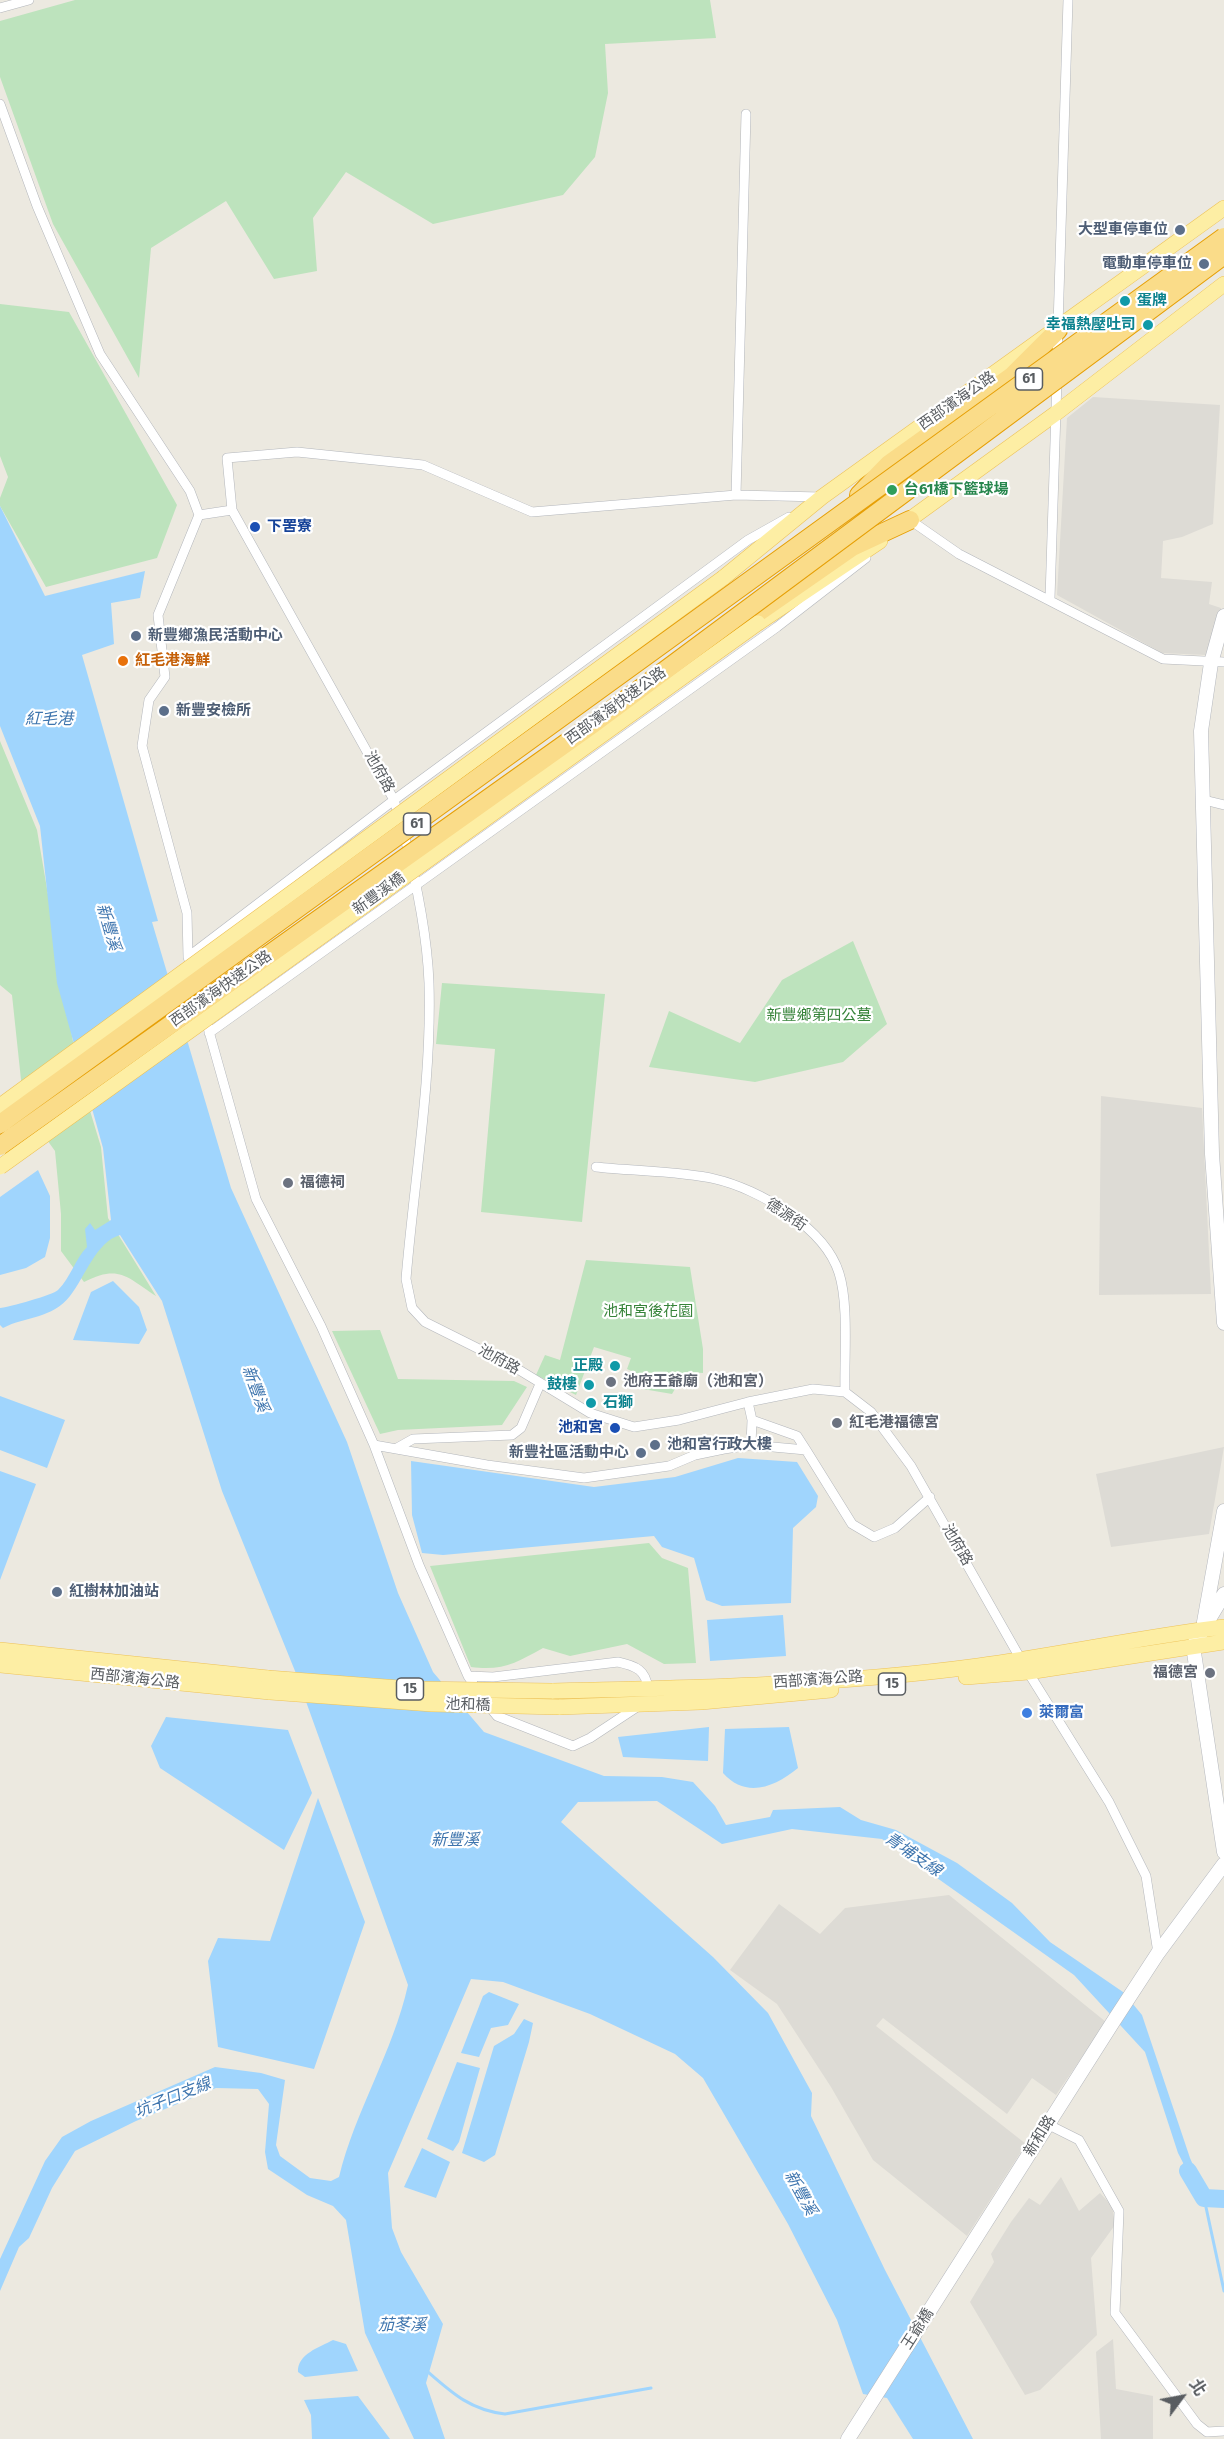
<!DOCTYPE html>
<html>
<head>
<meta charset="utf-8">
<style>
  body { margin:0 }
  #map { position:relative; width:1224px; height:2439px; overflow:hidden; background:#ece9e0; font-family:"Fira Sans","Noto Sans TC",sans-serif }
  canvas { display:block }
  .north { position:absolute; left:1152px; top:2367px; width:60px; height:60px; -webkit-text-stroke:4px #fff; paint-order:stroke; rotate:58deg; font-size:16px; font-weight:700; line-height:24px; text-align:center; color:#595d61 }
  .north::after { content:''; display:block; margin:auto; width:21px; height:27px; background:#595d61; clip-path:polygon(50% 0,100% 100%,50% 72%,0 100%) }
</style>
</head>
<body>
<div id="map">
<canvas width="1224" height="2439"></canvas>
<div class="north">北</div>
</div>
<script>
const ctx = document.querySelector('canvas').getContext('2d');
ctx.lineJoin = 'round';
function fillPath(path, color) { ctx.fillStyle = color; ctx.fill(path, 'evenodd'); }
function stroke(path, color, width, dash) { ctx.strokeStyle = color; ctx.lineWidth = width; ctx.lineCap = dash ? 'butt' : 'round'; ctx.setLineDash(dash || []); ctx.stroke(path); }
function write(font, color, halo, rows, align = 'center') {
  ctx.font = font + ' "Fira Sans","Noto Sans TC",sans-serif'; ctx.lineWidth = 4.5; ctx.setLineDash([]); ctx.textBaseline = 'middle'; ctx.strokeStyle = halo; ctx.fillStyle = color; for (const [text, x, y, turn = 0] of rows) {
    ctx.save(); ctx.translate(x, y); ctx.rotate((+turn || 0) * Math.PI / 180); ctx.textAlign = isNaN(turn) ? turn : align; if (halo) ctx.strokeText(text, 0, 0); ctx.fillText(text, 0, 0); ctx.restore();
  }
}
fillPath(new Path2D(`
  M1093 397 1220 405 1213 524 1182 537 1163 541 1161 578 1212 582 1209 604 1221 608 1206 655 1162 653 1057 595 1067 418Z
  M1101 1096 1202 1108 1211 1294 1099 1295Z
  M1224 1447 1209 1534 1111 1547 1096 1474Z
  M949 1895 1106 2022 1056 2095 1032 2078 1007 2114 883 2018 876 2026 1026 2144 967 2236 873 2160 831 2087 777 2004 730 1970 779 1904 820 1934 845 1908Z
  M1061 2177 1079 2211 1100 2193 1112 2206 1115 2225 1091 2258 1097 2335 1040 2390 1025 2395 970 2302 994 2262 991 2254 1011 2222 1029 2198 1040 2205Z
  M1113 2339 1116 2389 1153 2396V2439H1101L1096 2352Z`), '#dddbd5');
fillPath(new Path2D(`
  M75 0H710L716 38 605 44 608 93 595 157 563 195 433 224 346 172 313 218 317 271 274 279 226 201 151 248 139 378 53 224 0 77V21Z
  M0 304 69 312 177 505 157 558 46 587 0 506V498L8 477 0 456Z
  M0 741 37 830 78 1071 101 1147 108 1218 156 1296C127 1277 119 1264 84 1282L61 1251V1214L55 1151 24 1108 12 995 0 985Z
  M853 941 887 1024 843 1062 755 1082 649 1067 669 1011 740 1043 782 980Z
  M442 983 605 994 582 1222 481 1212 495 1049 436 1044Z
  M586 1260 690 1267 703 1349V1373L685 1372 672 1394 637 1388 640 1375 627 1369 631 1358 594 1347 576 1395 536 1375 545 1355 560 1360Z
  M380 1330 398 1379 514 1381 527 1387 502 1425 398 1430 380 1434 332 1331Z
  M649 1543 662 1558 688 1568 696 1663 664 1664 627 1644 570 1656 543 1648C516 1663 503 1671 471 1667L430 1566Z`), '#bde3bd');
fillPath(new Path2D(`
  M0 506 45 596 145 571 140 598 111 603 114 644 82 655 158 921 152 922 231 1188 347 1442 398 1593 433 1672 484 1732 604 1776 662 1777 693 1782 715 1806 726 1825 770 1817 773 1810 840 1807 861 1820 896 1830 957 1863 1012 1903 1050 1942 1123 1992 1142 2015 1190 2158 1204 2190 1198 2192 1178 2153 1145 2052 1074 1975 882 1839 792 1829 722 1844 657 1801 578 1802 561 1822 713 1957 768 2013 812 2093 811 2116 885 2270 973 2439H913L887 2398 863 2394 837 2320 788 2224 703 2078 675 2054 590 2014 503 1982 471 1979 388 2173 392 2228 401 2252 443 2324 426 2383 445 2439H414L365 2333 346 2220 333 2206 307 2195 268 2169 265 2152 269 2104 258 2089 216 2088 136 2121 75 2151 52 2188 29 2238 19 2247 0 2291V2259L45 2161 62 2137 91 2121 215 2067 261 2073 285 2080 276 2145 280 2156 310 2178 331 2181 339 2177C355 2111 393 2052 408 1985L295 1671 222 1491 162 1301 120 1235C96 1242 85 1277 70 1296 52 1319 26 1316 3 1328L0 1325V1308C9 1307 53 1295 58 1290 71 1277 75 1259 87 1247L85 1229 90 1223 95 1230 111 1220 103 1148 57 983 40 826 0 726Z
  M38 1170 50 1196V1238L45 1257 26 1268 0 1275V1197Z
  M113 1281 139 1307 147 1330 139 1344 73 1340 91 1292Z
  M0 1396 65 1420 47 1468 0 1450Z
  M738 1458 797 1462 818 1496 816 1507 793 1528 791 1603 722 1606 706 1600 694 1558 662 1547 654 1536 443 1555 422 1553 412 1515 411 1461 594 1487 675 1477Z
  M0 1471 36 1484 0 1580Z
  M783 1615 786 1656 710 1661 707 1620Z
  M166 1717 288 1730 312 1793 284 1850 160 1768 151 1746Z
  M709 1727 708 1761 623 1757 618 1737Z
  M789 1727 798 1768C775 1787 746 1799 723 1773L725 1729Z
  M318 1798 365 1922 314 2069 218 2047 208 1961 218 1938 270 1941Z
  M489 1992 519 2004 508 2025 491 2028 479 2057 461 2053 483 1996Z
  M524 2019 533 2023 529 2042 495 2155 484 2162 462 2153 494 2046 514 2034Z
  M457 2062 480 2068 459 2142 453 2151 427 2139Z
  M422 2148 450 2162 436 2198 404 2187Z
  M333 2340 346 2344 358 2371 305 2377 298 2372C297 2354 320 2347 333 2340Z
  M358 2396 390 2439H312L311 2415 304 2400Z`), '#a0d5fd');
stroke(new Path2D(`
  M1204 2198 1224 2291
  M428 2372C453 2394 471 2410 505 2414L651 2388`), '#a0d5fd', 3);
stroke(new Path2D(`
  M1188 2171 1204 2198 1224 2199`), '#a0d5fd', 18);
const street = new Path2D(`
  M0 8 29 0
  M0 104 37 206 100 354 190 491 199 515 158 615 165 677 149 700 142 746 187 913 188 957 192 969
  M1057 359 1068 0
  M736 495 746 114
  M232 510 227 458 297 452 423 465 532 512 736 495 821 497
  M199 515 232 510 394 800 399 817
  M908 522 910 520 959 554 1163 659 1224 662
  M1050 598 1057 379
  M1204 800 1224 805
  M403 830C416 880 427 931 429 983 432 1081 414 1181 406 1279L412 1308 425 1322 511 1365 590 1413 634 1427 679 1420 748 1402 813 1389 845 1392 871 1412 911 1466 1028 1672 1109 1802 1146 1876 1158 1953
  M188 957 394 800 748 540 789 517
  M205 1017 256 1199 321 1326 374 1445 487 1465 584 1478 669 1466 695 1455 724 1449 751 1445 806 1450 852 1524 874 1537 895 1528 930 1497
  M209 1033 777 627 866 558
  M596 1167C631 1171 682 1171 715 1179 759 1189 825 1228 839 1273 849 1304 844 1358 845 1392
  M748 1402 752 1420 751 1445
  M752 1420 797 1436 806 1450
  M374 1445 419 1565 468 1676 478 1691
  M397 1448 413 1439 512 1435 521 1428 540 1384
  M468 1676 493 1677 618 1662C636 1666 646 1670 648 1689
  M488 1705 497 1716 573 1746 590 1738 640 1705
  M1047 2124 1079 2140 1119 2211 1115 2313 1197 2424 1207 2432 1224 2431`);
const secondary = new Path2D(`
  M1224 616 1211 663 1201 731 1212 1154 1224 1323
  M1224 1594 1193 1646 1224 1852
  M1204 1622 1224 1511
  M848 2439 1113 2022 1158 1953 1224 1864`);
const primary = new Path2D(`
  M902 525 1055 414 1224 284
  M723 578 822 497 1224 208
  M758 623 880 541
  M0 1650 268 1678
  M0 1665 270 1692
  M966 1677 1028 1672 1224 1642
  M552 1691C694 1688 837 1685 978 1666 1060 1655 1141 1637 1224 1627
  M559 1707 701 1702 831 1690`);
const highway = new Path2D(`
  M859 495 889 464 1012 376 1058 330
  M737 627 852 547 910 520`);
stroke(street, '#b3b6bb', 10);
stroke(secondary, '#b4b7bd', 15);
stroke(primary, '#edc258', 16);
stroke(highway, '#e69f06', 20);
stroke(street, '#fff', 9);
stroke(secondary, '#fff', 14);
stroke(primary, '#fdeea4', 15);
stroke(highway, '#fadc89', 18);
const primaryBridge = new Path2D(`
  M0 1106 723 578
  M0 1167 758 623
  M268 1678 412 1689 552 1691
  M270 1692 432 1704 559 1707`);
const highwayBridge = new Path2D(`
  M0 1124 1224 237
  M0 1146 593 724 1224 255`);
stroke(primaryBridge, '#edc258', 16, []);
stroke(highwayBridge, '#e69f06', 20, []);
stroke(primaryBridge, '#fdeea4', 15);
stroke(highwayBridge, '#fadc89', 18);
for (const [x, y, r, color] of [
  [1180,230,6,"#5c6f8a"],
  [1204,264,6,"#5c6f8a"],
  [1125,301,6,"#0f9aa8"],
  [1148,325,6,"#0f9aa8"],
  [892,490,6,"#2e9e5b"],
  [255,527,6,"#1a4fb4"],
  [136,636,6,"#5c6f8a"],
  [123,661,6,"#e8710a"],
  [164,711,6,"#5c6f8a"],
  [288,1183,6,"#6b7280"],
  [615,1366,6,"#0f9aa8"],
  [611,1382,6,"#6b7280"],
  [589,1385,6,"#0f9aa8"],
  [591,1403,6,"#0f9aa8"],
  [837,1423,6,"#6b7280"],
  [615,1428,6,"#1a4fb4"],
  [655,1445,6,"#5c6f8a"],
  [641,1453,6,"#5c6f8a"],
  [57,1592,6,"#5c6f8a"],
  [1210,1673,6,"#6b7280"],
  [1027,1713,6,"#3f7fe0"]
]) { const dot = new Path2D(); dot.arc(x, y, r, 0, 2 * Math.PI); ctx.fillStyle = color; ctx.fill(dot); stroke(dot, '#fff', 2); }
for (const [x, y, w] of [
  [1029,379,27],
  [417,824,27],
  [892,1684,27],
  [410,1689,27]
]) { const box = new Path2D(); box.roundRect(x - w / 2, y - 11, w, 22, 4.5); ctx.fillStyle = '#fff'; ctx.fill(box); stroke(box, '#595d61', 1.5); }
write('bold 14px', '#595d61', null, [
  ["61",1029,379],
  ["61",417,824],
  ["15",892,1684],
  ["15",410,1689]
]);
write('bold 15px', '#4e5e75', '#fff', [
  ["大型車停車位",1168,230,"right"],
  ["電動車停車位",1192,264,"right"],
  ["新豐鄉漁民活動中心",148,636],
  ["新豐安檢所",176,711],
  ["池和宮行政大樓",667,1445],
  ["新豐社區活動中心",629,1453,"right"],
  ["紅樹林加油站",69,1592]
], 'left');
write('bold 15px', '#0d838f', '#fff', [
  ["蛋牌",1137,301,"left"],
  ["幸福熱壓吐司",1136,325],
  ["正殿",603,1366],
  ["鼓樓",577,1385],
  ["石獅",603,1403,"left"]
], 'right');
write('15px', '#595d61', '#fff', [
  ["西部濱海公路",957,401,-35],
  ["西部濱海快速公路",616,706,-36],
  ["池府路",379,772,61],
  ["新豐溪橋",379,894,-36],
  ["西部濱海快速公路",221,989,-35],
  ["德源街",786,1215,34],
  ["池府路",499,1360,29],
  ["池府路",957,1545,60],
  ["西部濱海公路",135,1679,6],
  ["西部濱海公路",818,1680,-4],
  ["池和橋",468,1705,2],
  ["新和路",1040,2136,-58],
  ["王爺橋",918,2329,-57]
]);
write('bold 15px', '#27864d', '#fff', [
  ["台61橋下籃球場",904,490]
], 'left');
write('bold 15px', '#164399', '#fff', [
  ["下罟寮",267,527],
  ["池和宮",603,1428,"right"]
], 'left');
write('bold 15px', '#c56008', '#fff', [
  ["紅毛港海鮮",135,661]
], 'left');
write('15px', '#368339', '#fff', [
  ["新豐鄉第四公墓",819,1016],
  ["池和宮後花園",648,1312]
]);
write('bold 15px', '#5b616d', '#fff', [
  ["福德祠",300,1183],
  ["池府王爺廟（池和宮）",623,1382],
  ["紅毛港福德宮",849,1423],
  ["福德宮",1198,1673,"right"]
], 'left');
write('bold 15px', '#366cbe', '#fff', [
  ["萊爾富",1039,1713]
], 'left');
write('italic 16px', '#3e75ae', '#fff', [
  ["紅毛港",49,720],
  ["新豐溪",108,927,74],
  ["新豐溪",255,1389,70],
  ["新豐溪",455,1841],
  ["青埔支線",913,1855,34],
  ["坑子口支線",173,2098,-22],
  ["新豐溪",800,2193,61],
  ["茄苳溪",402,2326]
]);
</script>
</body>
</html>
